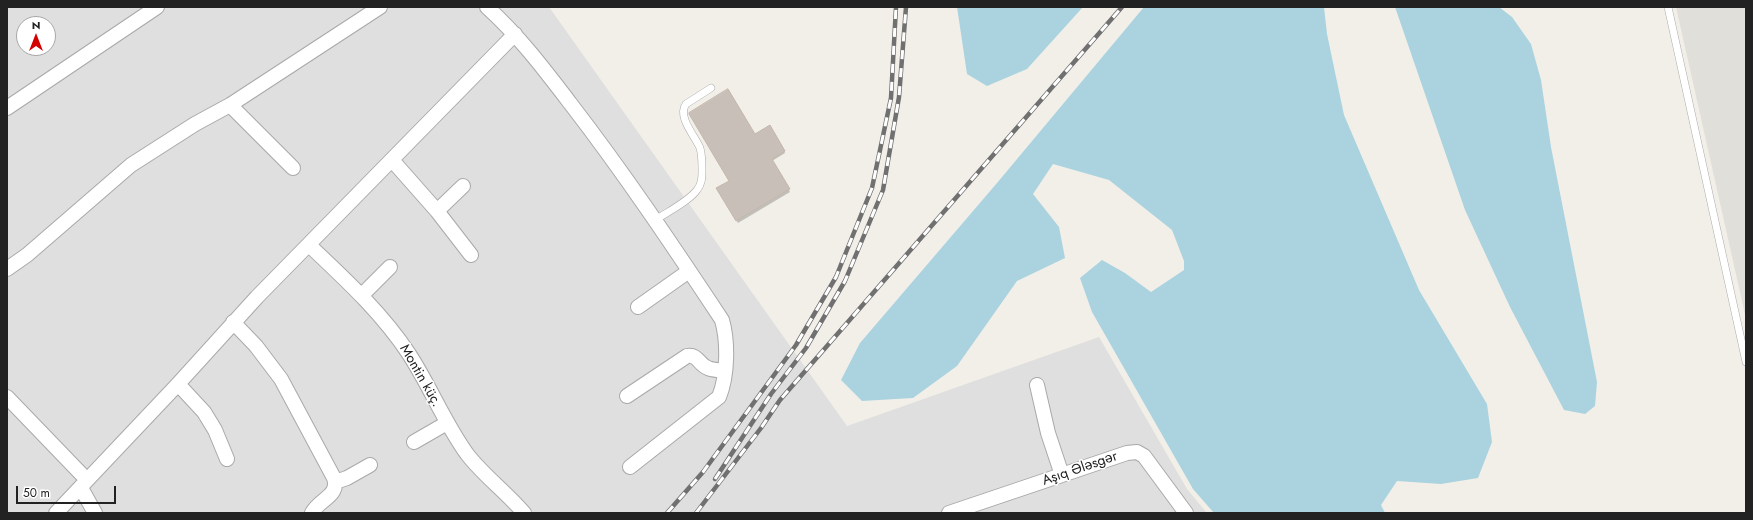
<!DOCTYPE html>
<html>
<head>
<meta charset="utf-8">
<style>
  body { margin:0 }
  #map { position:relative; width:1753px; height:520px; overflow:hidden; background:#f2efe9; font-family:Jost,sans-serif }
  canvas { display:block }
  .frame { position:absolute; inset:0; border:8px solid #222; pointer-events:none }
  .north { position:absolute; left:16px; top:16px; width:40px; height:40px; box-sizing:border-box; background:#fff; border:1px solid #a7a7a7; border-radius:50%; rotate:0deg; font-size:11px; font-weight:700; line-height:16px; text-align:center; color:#222 }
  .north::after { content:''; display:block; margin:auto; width:14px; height:18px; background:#d40000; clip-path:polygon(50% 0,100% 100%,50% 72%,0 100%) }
  .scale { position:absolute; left:16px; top:486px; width:100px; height:18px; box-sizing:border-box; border:2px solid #222; border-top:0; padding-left:5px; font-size:12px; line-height:14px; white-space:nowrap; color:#222; -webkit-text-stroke:3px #fff; paint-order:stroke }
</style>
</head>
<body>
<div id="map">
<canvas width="1753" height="520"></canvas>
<div class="frame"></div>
<div class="north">N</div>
<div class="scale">50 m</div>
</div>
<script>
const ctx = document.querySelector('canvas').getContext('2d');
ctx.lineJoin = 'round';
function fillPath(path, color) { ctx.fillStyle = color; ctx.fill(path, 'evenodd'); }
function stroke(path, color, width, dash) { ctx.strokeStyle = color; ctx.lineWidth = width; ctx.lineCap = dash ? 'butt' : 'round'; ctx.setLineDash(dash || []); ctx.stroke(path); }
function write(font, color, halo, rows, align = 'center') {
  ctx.font = font + ' Jost,sans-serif'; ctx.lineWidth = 3; ctx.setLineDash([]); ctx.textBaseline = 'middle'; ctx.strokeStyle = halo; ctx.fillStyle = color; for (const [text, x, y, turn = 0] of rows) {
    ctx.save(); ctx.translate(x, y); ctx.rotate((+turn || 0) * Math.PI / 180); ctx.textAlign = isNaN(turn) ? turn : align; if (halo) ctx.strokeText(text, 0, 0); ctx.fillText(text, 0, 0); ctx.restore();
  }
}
fillPath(new Path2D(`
  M7 7H549L847 426 1099 337 1187 489 1207 513H7ZM24 24H48V48H24Z`), '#e0dfdf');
fillPath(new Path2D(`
  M1676 7H1746V319Z`), '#e1dfda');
fillPath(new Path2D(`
  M957 7H1083L1027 69 987 86 967 74Z
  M1144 7H1324L1327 34 1344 115 1419 290 1487 404 1492 442 1478 478 1441 484 1397 481 1381 505 1385 513H1214L1193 489 1092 312 1080 278 1102 260 1125 273 1151 292 1184 270V261L1172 230 1109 180 1053 164 1033 194 1059 227 1065 258 1017 281 957 366 913 398 862 401 841 380 860 343 997 183Z
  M1395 7H1499L1512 17 1531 44 1541 80 1551 147 1597 382 1595 406 1585 414 1564 410 1510 307 1465 210Z`), '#aad3df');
fillPath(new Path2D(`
  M769 127 785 153 772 161 790 192 738 223 717 189 730 181 755 135Z`), '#0003');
const building = new Path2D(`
  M728 89 755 134 770 125 785 151 772 159 790 189 736 221 716 188 729 181 689 114V113Z`);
fillPath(building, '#c7bfb8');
stroke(building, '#c4b6ab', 1);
const service = new Path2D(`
  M1668 7 1746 362
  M654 221C667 212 688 202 697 190 702 184 702 177 702 170 702 163 702 155 700 148 695 136 677 117 686 104L711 88`);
const minor = new Path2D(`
  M487 7C519 36 544 69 570 103 624 173 673 246 722 320 728 341 728 375 719 397L630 467
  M230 105 293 168
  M7 108 157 7
  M392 160 437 211 471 255
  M437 211 463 186
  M309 245C345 279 382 313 409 354 430 386 444 422 467 454 483 475 506 492 524 513
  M7 269 27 255 131 165 195 124 230 105 380 7
  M362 295 390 267
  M638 307 689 271
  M233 322 256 346 281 379 334 478C340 496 319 499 312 513
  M178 384 204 412 215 430 227 459
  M1037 385 1048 433 1062 475
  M627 396 687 356C698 354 699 365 708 368 712 370 719 370 724 371
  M7 397 87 480
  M414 442 447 423
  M335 482 347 478 370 465
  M81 488 95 513
  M56 513 178 384 257 297 515 34
  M949 513 1127 453 1137 452 1144 456 1186 513`);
stroke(service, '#a9a9a9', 8);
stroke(minor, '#a9a9a9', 16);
stroke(service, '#fff', 7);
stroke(minor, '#fff', 14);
const rail = new Path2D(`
  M715 479 771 394 806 348 845 281 883 190 899 97 906 7
  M667 513 703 472 796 345 836 277 872 188 891 98 896 7
  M696 513 761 428 780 400 1122 7`);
stroke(rail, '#707070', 4.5);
stroke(rail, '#fff', 3, [9]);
write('14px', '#222', '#fff', [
  ["Montin küç.",420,376,60],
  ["Aşıq Ələsgər",1080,469,-19]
]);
</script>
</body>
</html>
